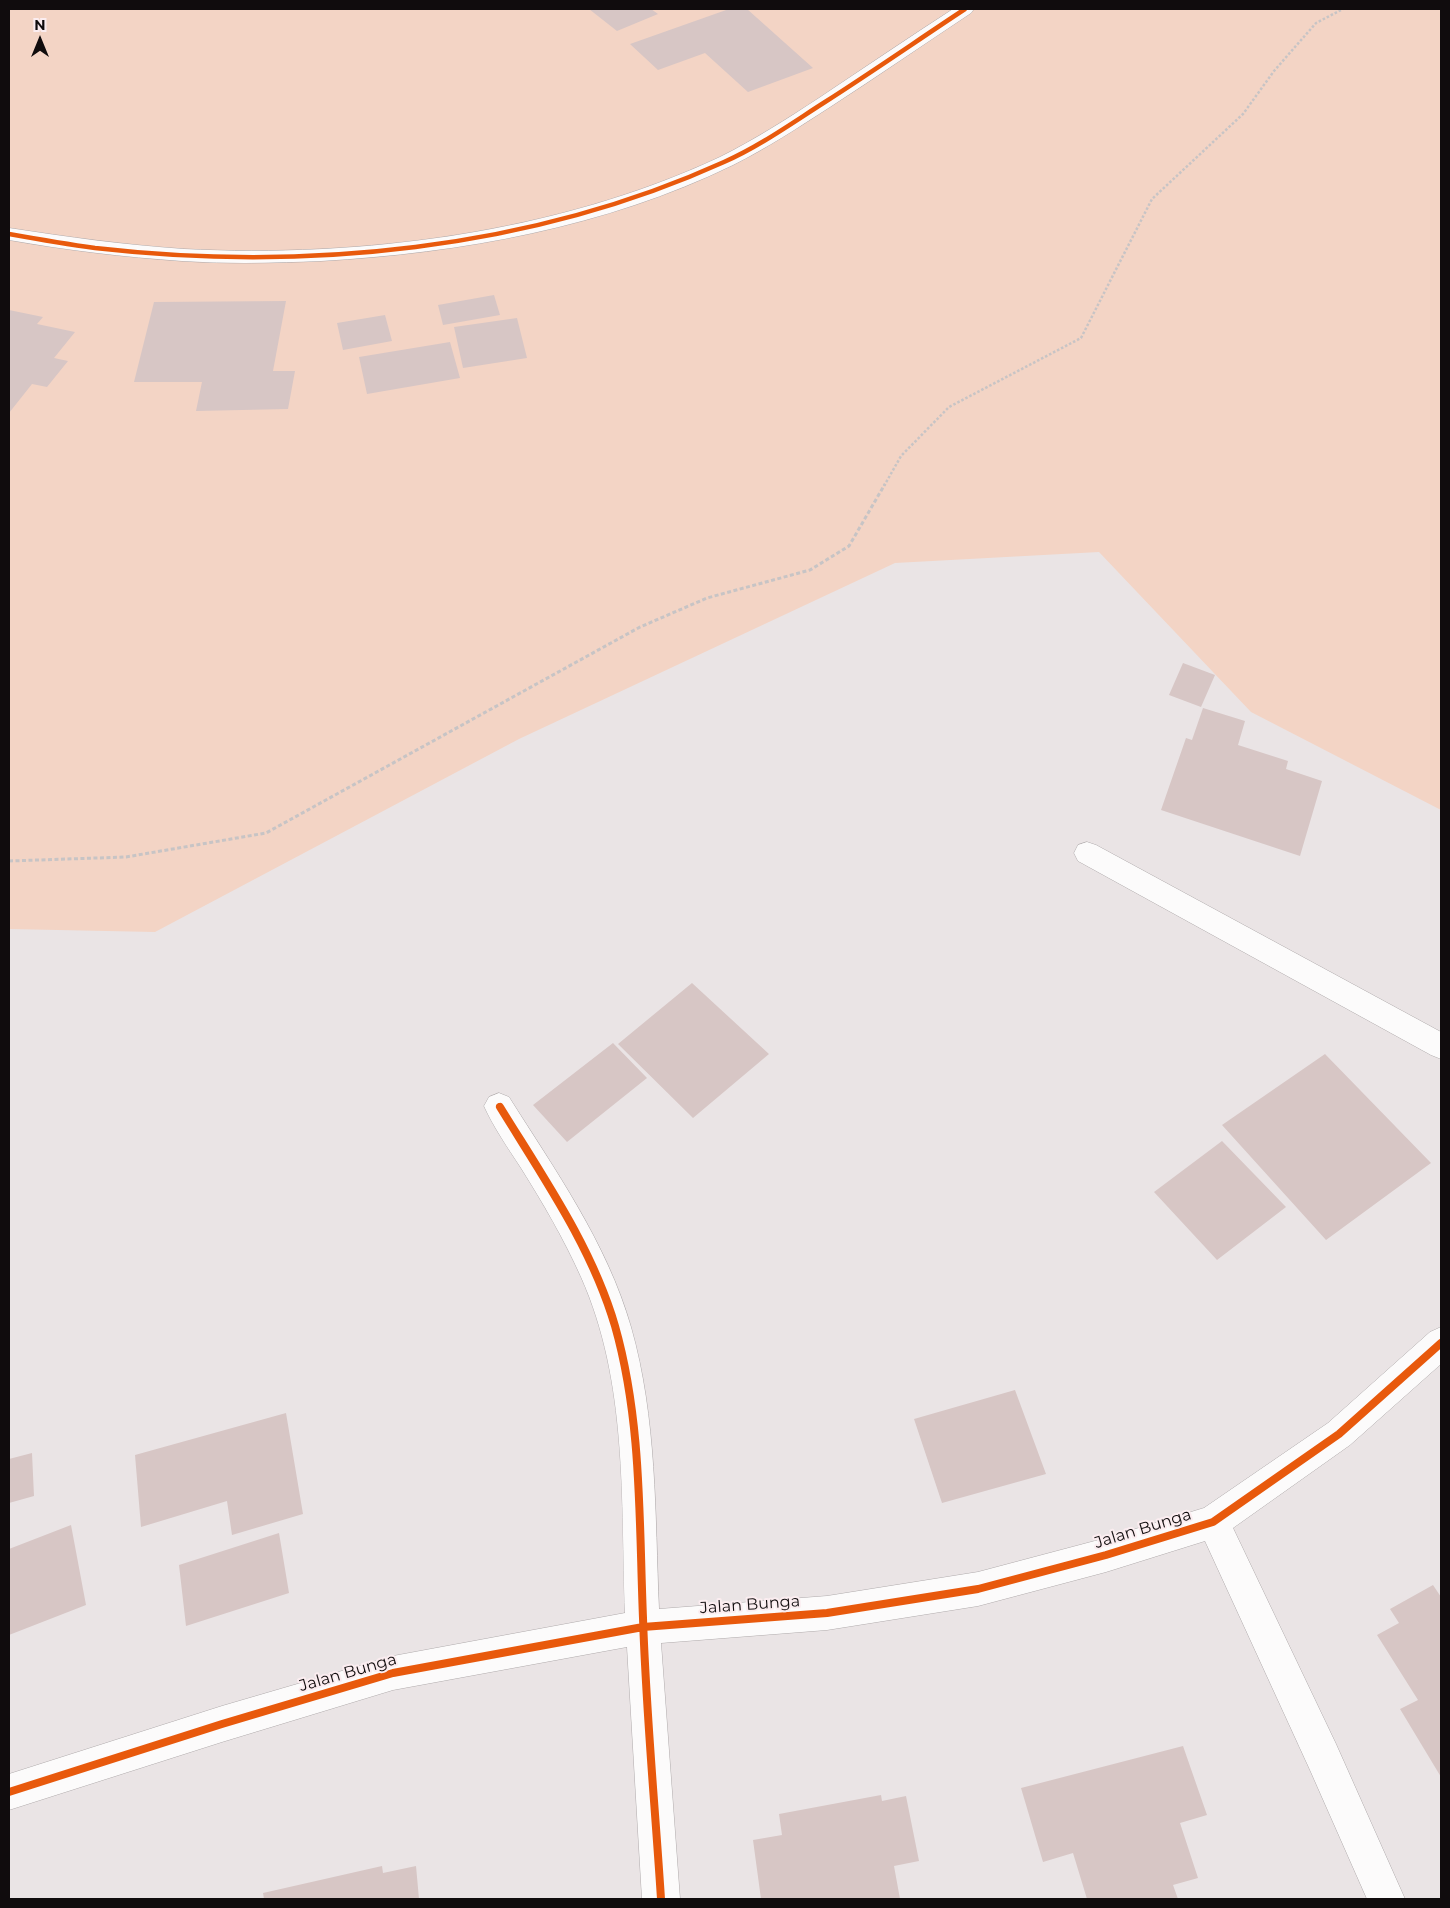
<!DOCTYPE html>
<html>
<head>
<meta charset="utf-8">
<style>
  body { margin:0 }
  #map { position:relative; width:1450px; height:1908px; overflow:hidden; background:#eae4e5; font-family:Montserrat,sans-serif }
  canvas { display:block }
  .frame { position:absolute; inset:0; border:10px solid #100c0d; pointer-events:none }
  .north { position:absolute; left:15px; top:15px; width:50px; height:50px; -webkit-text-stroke:4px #fbedf0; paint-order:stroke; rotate:0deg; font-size:14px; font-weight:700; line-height:20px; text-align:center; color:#100c0d }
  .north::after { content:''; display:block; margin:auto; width:18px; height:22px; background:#100c0d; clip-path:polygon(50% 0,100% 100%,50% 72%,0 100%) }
</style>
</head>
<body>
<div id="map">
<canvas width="1450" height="1908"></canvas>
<div class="frame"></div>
<div class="north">N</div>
</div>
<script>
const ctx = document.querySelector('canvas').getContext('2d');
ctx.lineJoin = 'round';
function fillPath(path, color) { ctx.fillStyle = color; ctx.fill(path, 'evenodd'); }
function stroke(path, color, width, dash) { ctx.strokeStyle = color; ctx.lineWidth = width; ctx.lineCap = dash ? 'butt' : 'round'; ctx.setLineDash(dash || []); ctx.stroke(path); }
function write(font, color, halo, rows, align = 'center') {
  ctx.font = font + ' Montserrat,sans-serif'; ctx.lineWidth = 4; ctx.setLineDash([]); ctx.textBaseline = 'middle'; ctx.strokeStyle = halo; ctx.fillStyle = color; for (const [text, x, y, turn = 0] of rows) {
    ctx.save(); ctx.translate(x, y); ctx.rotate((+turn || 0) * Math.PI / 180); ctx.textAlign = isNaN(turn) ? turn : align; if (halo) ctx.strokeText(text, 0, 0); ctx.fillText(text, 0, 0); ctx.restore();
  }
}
fillPath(new Path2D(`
  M9 9H1441V810L1251 712 1099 552 895 563 519 739 155 932 9 929Z`), '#f3d4c5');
fillPath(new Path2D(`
  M589 9H651L658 14 617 31Z
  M729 9H747L813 68 748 92 705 53 658 70 630 44Z
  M494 295 500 315 443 325 438 305Z
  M286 301 273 371H295L288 409 196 411 202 382H134L154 302Z
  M9 310 43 317 37 324 75 332 54 358 68 361 47 387 32 384 9 413Z
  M385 315 392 341 343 350 337 323Z
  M517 318 527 358 463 368 454 327Z
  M450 342 460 378 367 394 359 357Z
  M1183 663 1215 675 1201 707 1169 695Z
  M1203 708 1245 721 1238 745 1288 761 1286 769 1322 781 1300 856 1161 810 1186 738 1192 740Z
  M692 983 769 1054 693 1118 618 1044Z
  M613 1043 647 1078 567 1142 533 1105Z
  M1325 1054 1431 1163 1326 1240 1222 1125Z
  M1222 1141 1286 1207 1217 1260 1154 1192Z
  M1015 1390 1046 1474 942 1503 914 1419Z
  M286 1413 303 1514 232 1535 227 1501 141 1527 135 1455Z
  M32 1453 34 1496 9 1503V1459Z
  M71 1525 86 1605 9 1635V1549Z
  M279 1533 289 1593 186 1626 179 1565Z
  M1433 1585 1441 1597V1777L1400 1709 1418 1700 1377 1635 1399 1623 1390 1609Z
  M1183 1746 1207 1815 1180 1823 1198 1878 1173 1885 1178 1899H1087L1073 1853 1043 1862 1021 1788Z
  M881 1795 882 1801 906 1796 919 1861 894 1866 900 1899H761L753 1840 782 1835 779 1814Z
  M382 1866 383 1873 416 1866 419 1899H264L263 1893Z`), '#d7c6c5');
const minor = new Path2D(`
  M953 9H974L971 13C924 44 878 76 830 107 799 127 767 148 733 165 606 227 461 253 321 261 275 263 228 264 182 261 124 257 66 250 9 240V228C67 237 125 245 184 249 361 258 558 233 720 157 754 140 787 119 819 98 864 68 908 38 953 9Z
  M1087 842 1096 845 1441 1032V1059L1431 1055 1078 861 1074 853 1078 845Z
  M499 1093 509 1097C555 1170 607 1243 631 1327 657 1418 655 1514 659 1609L827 1596 978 1572 1106 1538 1204 1508 1328 1423 1430 1332 1441 1327V1364L1350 1445 1233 1528 1336 1744 1405 1899H1367L1310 1770 1205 1541 1106 1572 978 1606 827 1630 661 1643 680 1899H642L627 1647 393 1690 222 1742 9 1810V1774L222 1706 393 1656 625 1613C621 1501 628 1382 581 1277 564 1239 543 1203 521 1168 508 1148 494 1128 484 1106L489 1097Z`);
stroke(minor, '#afaaab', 1);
stroke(new Path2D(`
  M884 486 901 456 949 407 1081 338 1152 199 1243 114 1274 71 1316 23 1343 9`), '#c7c4c5', 2.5, [2.5, 2]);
stroke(new Path2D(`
  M9 861 126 857 266 833 640 627 707 598 810 570 849 546 885 484`), '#c7c4c5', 3, [4, 2.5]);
fillPath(minor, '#fcfbfb');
stroke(new Path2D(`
  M9 234C37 239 66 244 95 248 305 272 530 250 724 162 760 146 792 123 825 102 872 72 918 40 965 9`), '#e8590c', 4.5);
stroke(new Path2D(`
  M499 1106 501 1109`), '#e8590c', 5.5);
stroke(new Path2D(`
  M500 1107C543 1177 592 1247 615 1326 642 1421 639 1521 643 1618 646 1712 655 1805 661 1899
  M9 1792 222 1724 393 1673 643 1627 827 1613 978 1589 1106 1555 1213 1522 1339 1434 1441 1343`), '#e8590c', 8);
write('16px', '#100c0d', '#fbedf0', [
  ["Jalan Bunga",1143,1529,-17],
  ["Jalan Bunga",750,1605,-4],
  ["Jalan Bunga",348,1673,-16]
]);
</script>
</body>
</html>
